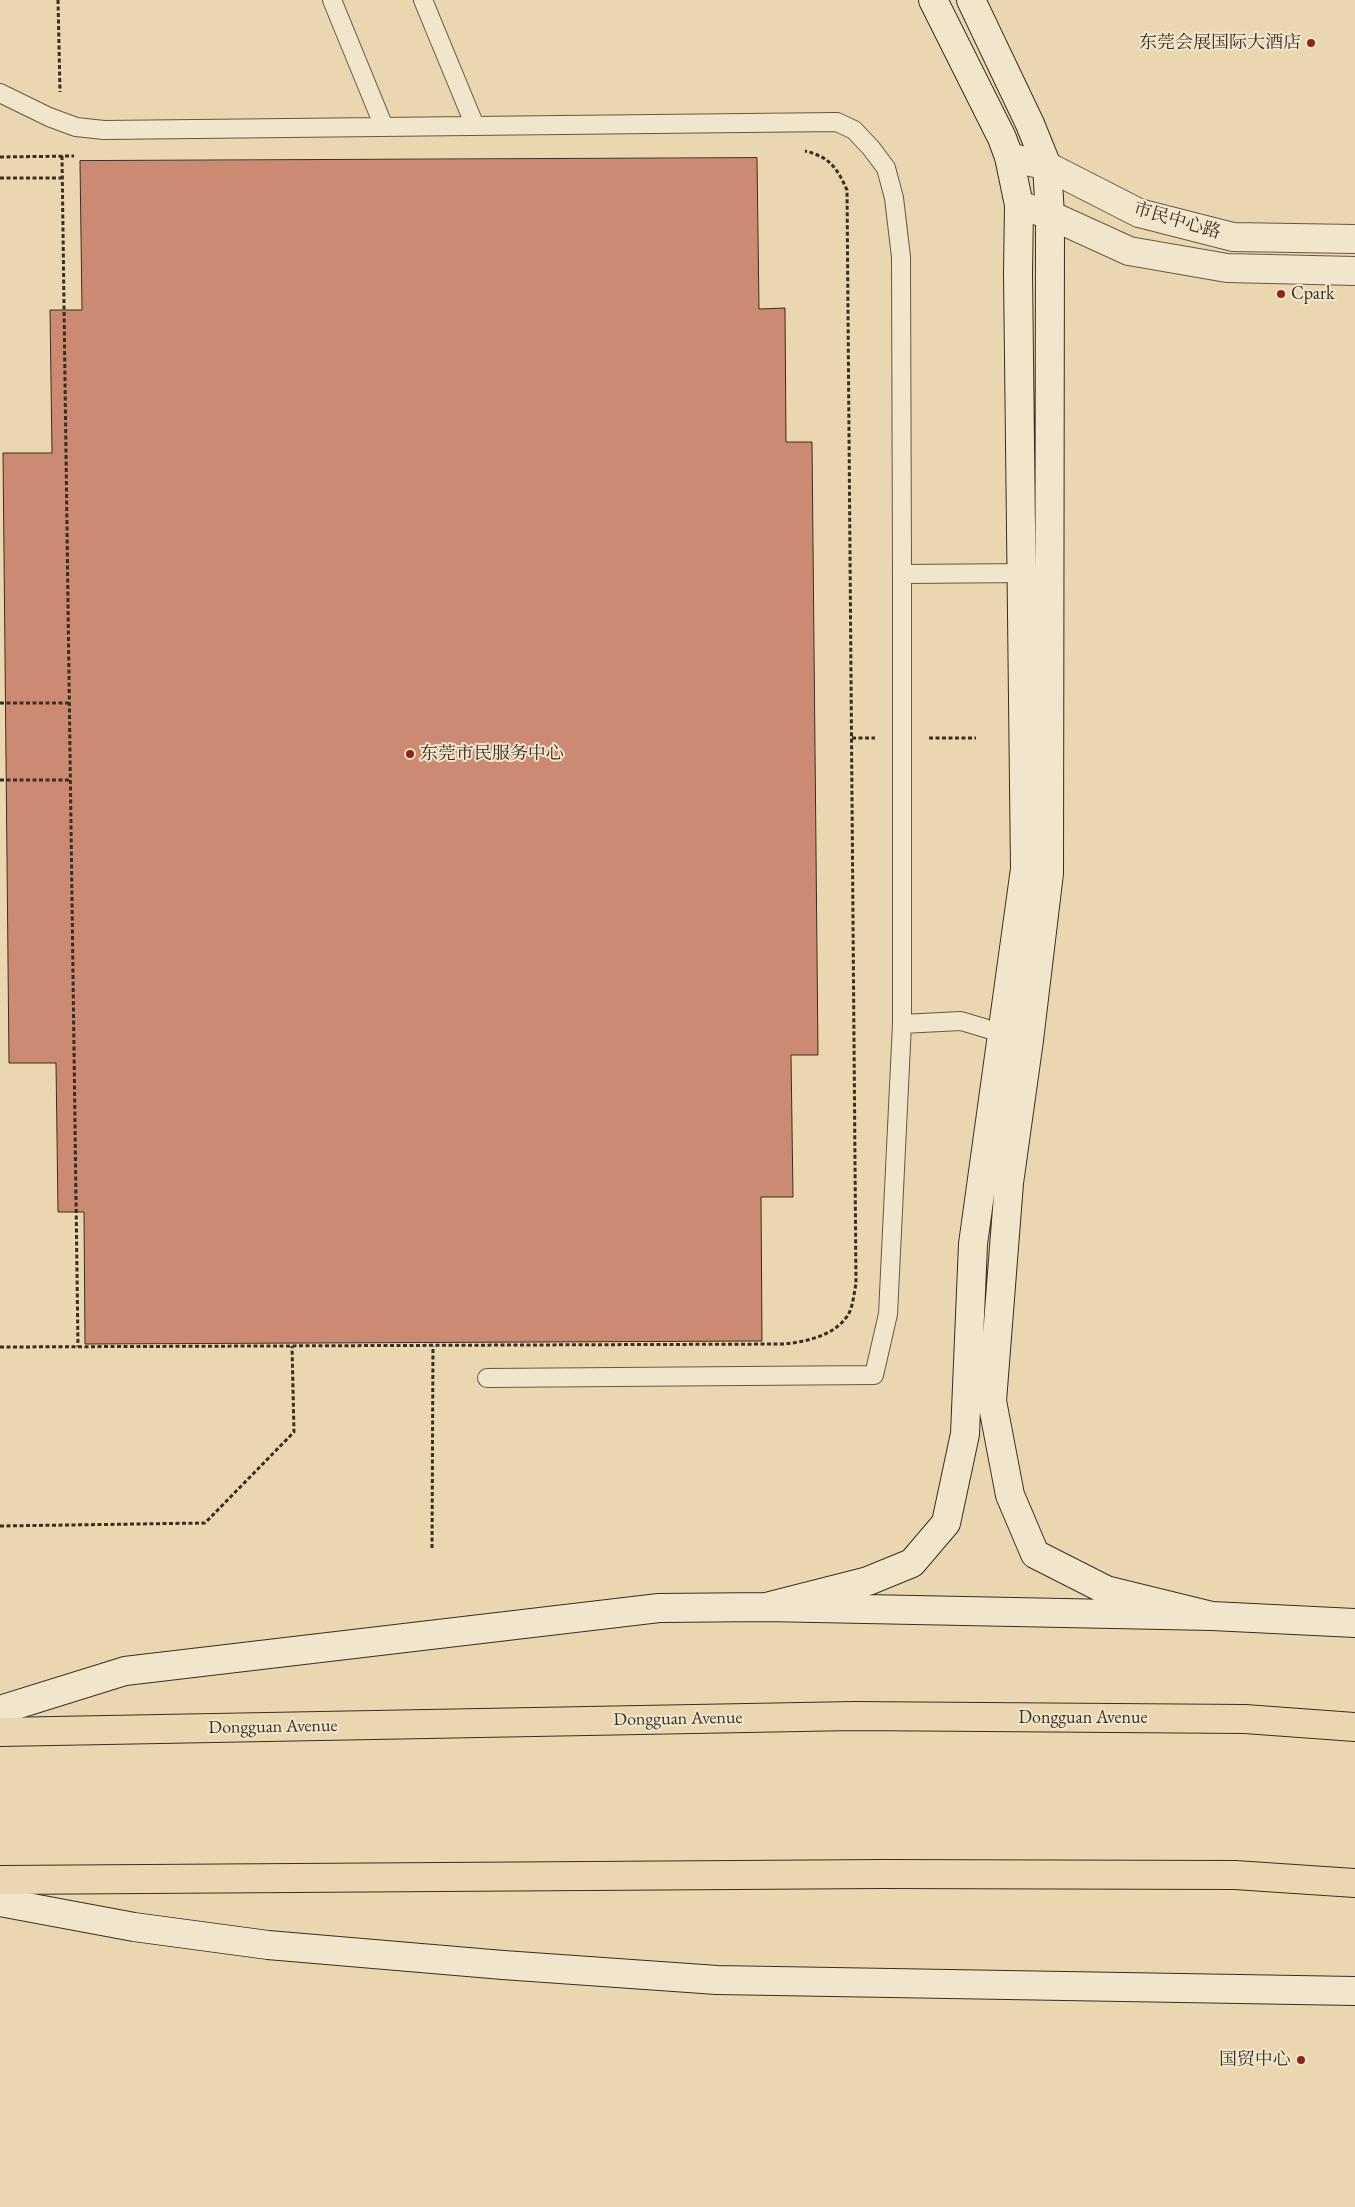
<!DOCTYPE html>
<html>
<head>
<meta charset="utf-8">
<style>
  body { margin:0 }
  canvas { display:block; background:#ead7b0 }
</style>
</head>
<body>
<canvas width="1355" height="2207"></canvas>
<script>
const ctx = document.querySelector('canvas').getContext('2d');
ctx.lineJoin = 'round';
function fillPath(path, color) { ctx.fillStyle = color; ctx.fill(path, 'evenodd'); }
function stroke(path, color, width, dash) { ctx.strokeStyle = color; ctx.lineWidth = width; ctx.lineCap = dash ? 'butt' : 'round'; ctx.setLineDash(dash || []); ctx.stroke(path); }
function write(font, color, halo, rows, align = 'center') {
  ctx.font = font + ' "EB Garamond","Noto Serif SC",serif'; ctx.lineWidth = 4; ctx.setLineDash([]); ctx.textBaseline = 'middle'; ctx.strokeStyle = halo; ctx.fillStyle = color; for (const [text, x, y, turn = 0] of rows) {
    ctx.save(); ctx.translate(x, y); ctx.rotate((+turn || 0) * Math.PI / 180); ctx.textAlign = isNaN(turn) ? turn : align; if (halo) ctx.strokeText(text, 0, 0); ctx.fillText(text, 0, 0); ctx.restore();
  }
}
const building = new Path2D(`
  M757 158 759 309 785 308 786 442H812L818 1055H791L793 1197H761L762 1341 85 1344 84 1212H58L56 1063H9L3 453H52L50 310H82L80 161Z`);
fillPath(building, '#cd8a72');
stroke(building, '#3a2e23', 1);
const lane = new Path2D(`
  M332 0 384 127
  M423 0 475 126
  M0 93 49 117 76 127 104 130 837 122 854 130 871 148 886 168 894 198 901 257 902 574 1030 573
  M902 1024 961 1021 1011 1036
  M487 1378 874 1375 888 1314 902 1024V574`);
const street = new Path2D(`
  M1009 157 1047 166 1139 213 1233 237 1355 239
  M1019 205 1050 215 1129 251 1227 268 1355 271`);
const secondary = new Path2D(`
  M971 0 1030 124 1047 166 1050 215 1049 873 1029 1040 1009 1183 992 1401 1010 1495 1035 1554 1106 1590 1212 1616
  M766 1607 868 1581 912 1563 946 1523 965 1434 973 1244 1025 869 1018 273 1019 205 1009 157 1002 138 933 0
  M0 1710 125 1671 659 1608 766 1607 1212 1616 1355 1623
  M0 1902 134 1927 268 1945 503 1965 717 1980 1355 1991`);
const primary = new Path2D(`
  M0 1732 854 1716 1245 1719 1355 1727
  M0 1880 882 1874 1235 1875 1355 1883`);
stroke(lane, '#665846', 20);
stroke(street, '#665846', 30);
stroke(secondary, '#3a2e23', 30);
stroke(primary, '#3a2e23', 30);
stroke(new Path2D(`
  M58 0 60 92
  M62 156 78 1347
  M0 157 74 156
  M0 178H62
  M0 703H69
  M852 738H875
  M929 738H976
  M0 780H70
  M0 1347 785 1344C808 1341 834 1336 848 1315 853 1307 854 1293 856 1284L847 190C837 168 830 157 805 151
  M0 1526 205 1523 294 1432 292 1346
  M432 1548 433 1346`), '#3a2e23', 3, [4, 2.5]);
stroke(lane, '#f1e5cc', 18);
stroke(street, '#f1e5cc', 28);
stroke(secondary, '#f1e5cc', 28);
stroke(primary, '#ead7b0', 28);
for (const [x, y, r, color] of [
  [1311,43,5,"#8f2418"],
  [1281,294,5,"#8f2418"],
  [410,754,5,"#8f2418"],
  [1301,2060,5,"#8f2418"]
]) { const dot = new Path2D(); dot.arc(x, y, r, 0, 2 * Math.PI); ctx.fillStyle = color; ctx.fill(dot); stroke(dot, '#f1e5cc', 2); }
write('18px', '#3a2e23', '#f1e5cc', [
  ["东莞会展国际大酒店",1301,43],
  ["Cpark",1291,294,"left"],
  ["东莞市民服务中心",420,754,"left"],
  ["国贸中心",1291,2060]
], 'right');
write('18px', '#3a2e23', '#f1e5cc', [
  ["市民中心路",1177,221,16],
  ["Dongguan Avenue",1083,1718],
  ["Dongguan Avenue",678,1719,-1],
  ["Dongguan Avenue",273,1727,-1]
]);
</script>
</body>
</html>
